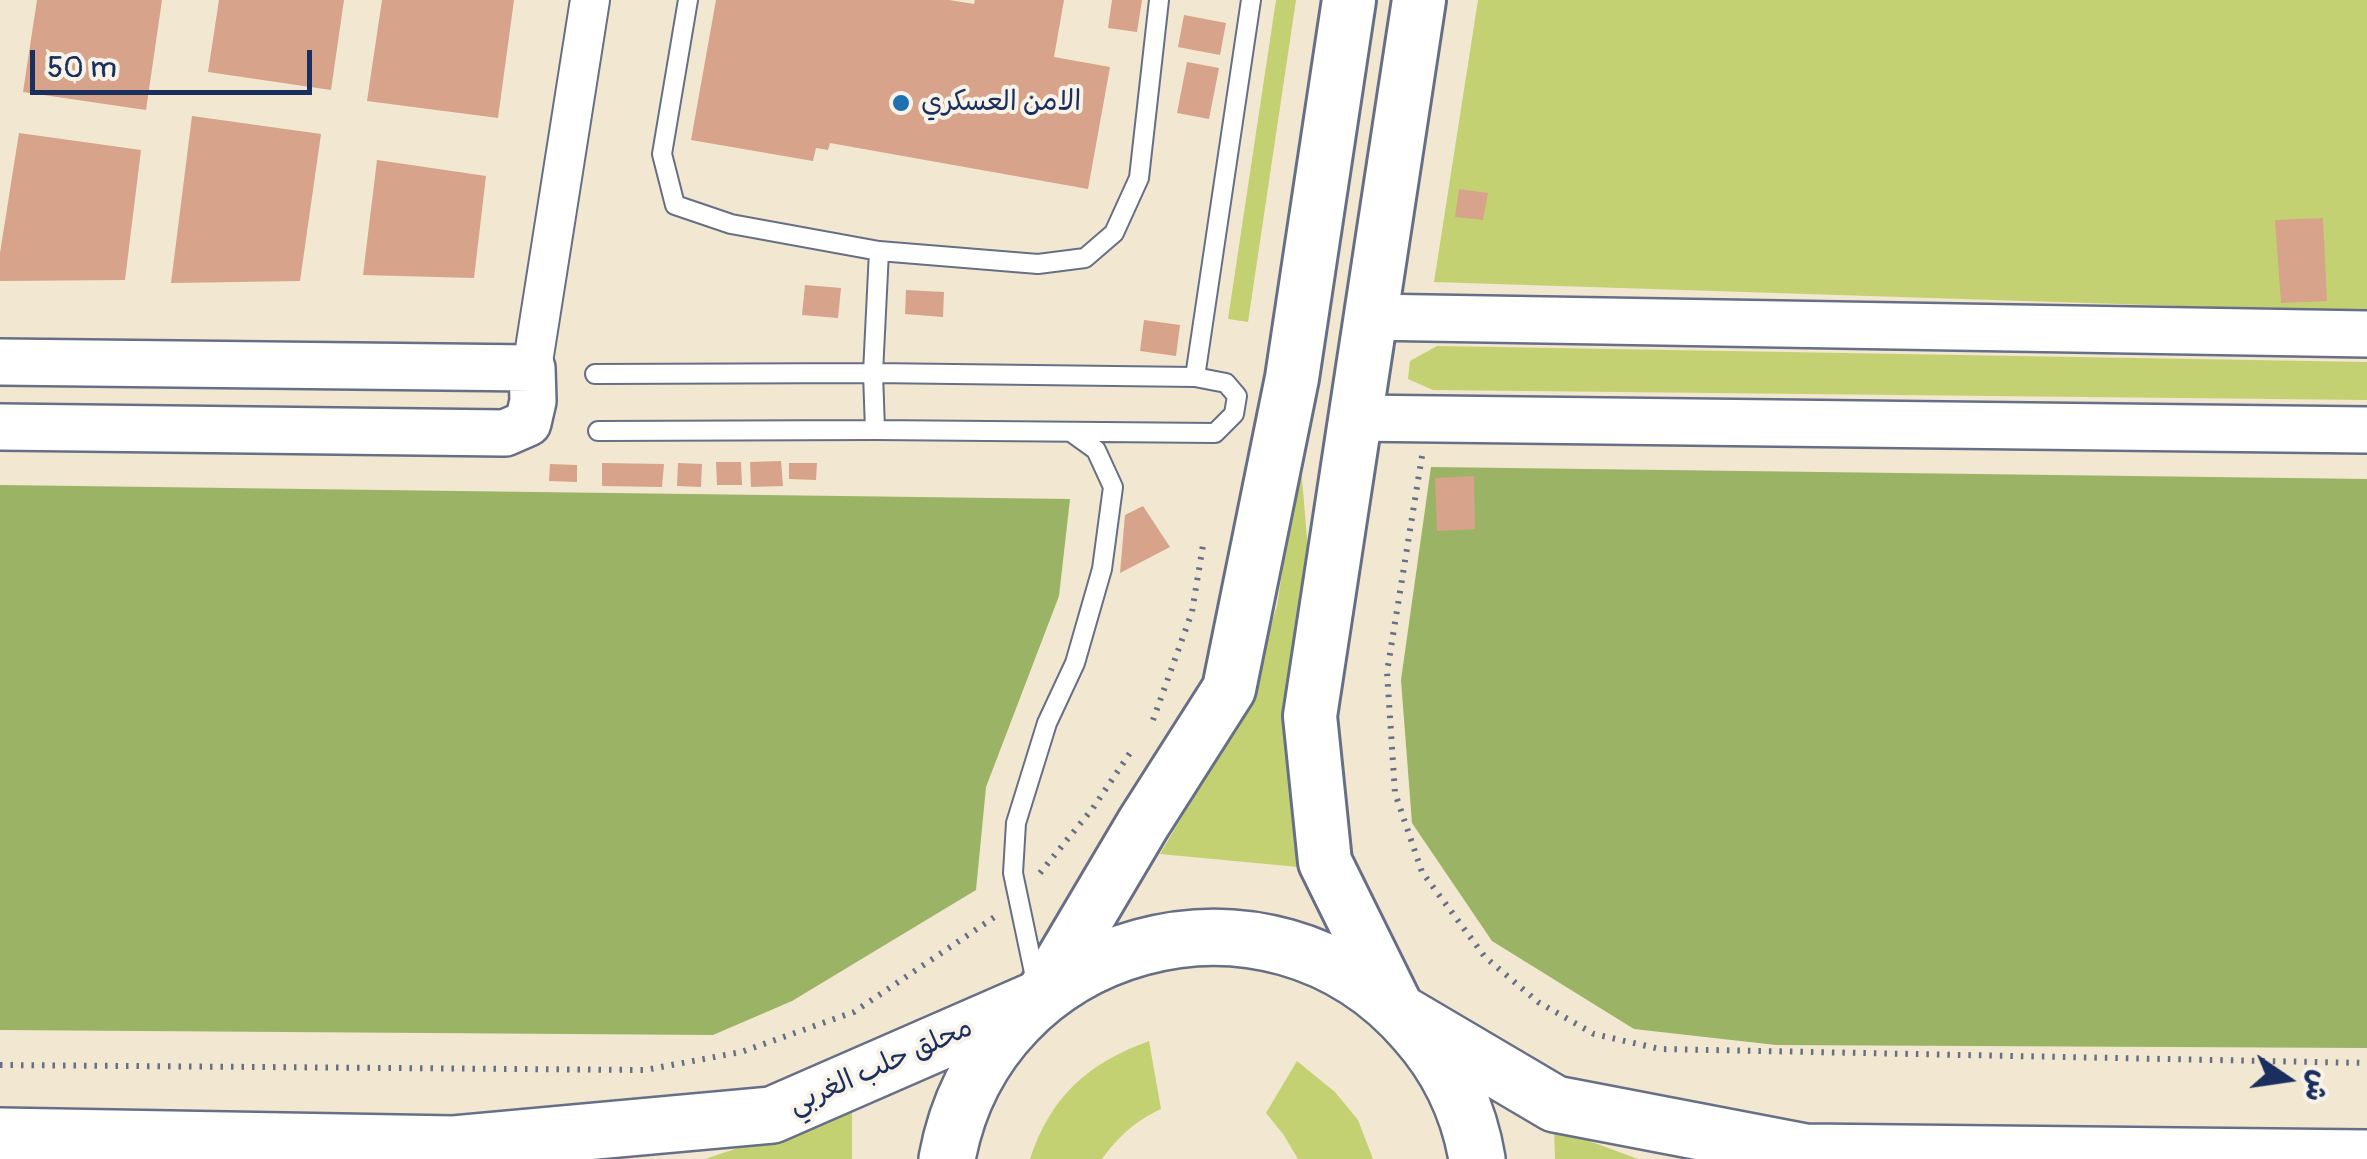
<!DOCTYPE html>
<html>
<head>
<meta charset="utf-8">
<style>
  body { margin:0 }
  #map { position:relative; width:2367px; height:1159px; overflow:hidden; background:#f2e7d0; font-family:Pangolin,"Playpen Sans Arabic",sans-serif }
  canvas { display:block }
  .north { position:absolute; left:2237px; top:1029px; width:100px; height:100px; -webkit-text-stroke:8px #f7f3e8; paint-order:stroke; rotate:103deg; font-size:28px; font-weight:700; line-height:40px; text-align:center; color:#1b2f5e }
  .north::after { content:''; display:block; margin:auto; width:35px; height:45px; background:#1b2f5e; clip-path:polygon(50% 0,100% 100%,50% 72%,0 100%) }
  .scale { position:absolute; left:30px; top:50px; width:282px; height:45px; box-sizing:border-box; border:5px solid #1b2f5e; border-top:0; padding-left:12px; font-size:30px; line-height:35px; white-space:nowrap; color:#1b2f5e; -webkit-text-stroke:8px #f7f3e8; paint-order:stroke }
</style>
</head>
<body>
<div id="map">
<canvas width="2367" height="1159"></canvas>
<div class="north">ش</div>
<div class="scale">50 m</div>
</div>
<script>
const ctx = document.querySelector('canvas').getContext('2d');
ctx.lineJoin = 'round';
function fillPath(path, color) { ctx.fillStyle = color; ctx.fill(path, 'evenodd'); }
function stroke(path, color, width, dash) { ctx.strokeStyle = color; ctx.lineWidth = width; ctx.lineCap = dash ? 'butt' : 'round'; ctx.setLineDash(dash || []); ctx.stroke(path); }
function write(font, color, halo, rows, align = 'center') {
  ctx.font = font + ' Pangolin,"Playpen Sans Arabic",sans-serif'; ctx.lineWidth = 8; ctx.setLineDash([]); ctx.textBaseline = 'middle'; ctx.strokeStyle = halo; ctx.fillStyle = color; for (const [text, x, y, turn = 0] of rows) {
    ctx.save(); ctx.translate(x, y); ctx.rotate((+turn || 0) * Math.PI / 180); ctx.textAlign = isNaN(turn) ? turn : align; if (halo) ctx.strokeText(text, 0, 0); ctx.fillText(text, 0, 0); ctx.restore();
  }
}
fillPath(new Path2D(`
  M1276 0H1296L1248 322 1228 319Z
  M1478 0H2367V312L1434 282Z
  M1437 346 2367 362V400L1433 390 1408 379 1410 361Z
  M1300 455 1308 550 1283 723 1309 868 1160 854 1242 715 1277 606Z
  M1149 1041 1161 1109C1135 1121 1119 1136 1102 1159H1030C1051 1096 1087 1064 1149 1041Z
  M1297 1061 1335 1092 1358 1120 1373 1159H1298L1283 1134 1266 1113Z
  M852 1110V1159H705Z
  M1554 1128 1638 1159H1555Z`), '#c3d172');
fillPath(new Path2D(`
  M1431 467 2367 479V1048L1776 1045 1634 1029 1492 941 1412 823 1401 680Z
  M0 485 1070 499 1059 596 986 787 976 890 792 1001 713 1035 0 1030Z`), '#9ab364');
fillPath(new Path2D(`
  M37 0H162L146 110 23 92Z
  M219 0H344L331 90 208 72Z
  M382 0H514L498 118 367 101Z
  M716 0H949L974 4 975 0H1064L1054 57 1110 67 1088 189 830 143 828 150 816 148 813 161 691 140Z
  M1112 0H1142L1137 32 1108 28Z
  M1184 15 1226 23 1220 55 1178 47Z
  M1187 62 1219 68 1209 119 1177 113Z
  M192 116 321 134 300 281 171 283Z
  M19 133 141 150 125 280 0 281V253Z
  M377 160 486 176 474 278 363 275Z
  M1459 189 1488 193 1483 220 1455 217Z
  M2323 218 2327 301 2281 303 2275 220Z
  M805 285 841 288 838 318 802 315Z
  M906 290 944 292 943 317 905 314Z
  M1144 320 1180 325 1176 356 1140 351Z
  M781 461 783 486 751 487 750 462Z
  M716 462H741L742 485H717Z
  M602 463 664 464 662 487 602 486Z
  M678 463 702 464 701 487 677 486Z
  M789 463H817L816 480 789 479Z
  M550 464 577 465V482L549 481Z
  M1474 476 1475 529 1437 531 1435 478Z
  M1143 506 1170 547 1120 573 1125 515Z`), '#d7a38a');
const service = new Path2D(`
  M688 0 662 154 675 205 731 224 879 251
  M595 374 873 373 1195 377 1226 383 1237 396 1234 414 1215 433 875 430 598 431
  M1195 377 1251 0
  M875 430 873 373 879 251 1038 264 1085 258 1114 233 1139 178 1159 0
  M1036 982 1013 873 1016 823 1047 723 1075 663 1102 569 1113 487 1096 450 1071 432`);
const minor = new Path2D(`
  M532 368 590 0`);
const tertiary = new Path2D(`
  M1369 317 2367 334
  M0 362 532 368 533 401 528 423 505 433 0 427
  M1353 418 2367 430`);
const secondary = new Path2D(`
  M1040 998 1143 824 1229 689 1292 378 1349 0
  M1399 1012 1325 862 1310 716 1419 0`);
const trunk = new Path2D(`
  M1399 1012 1555 1104 1805 1152 2367 1158
  M0 1136 454 1144 772 1115 1040 998
  M947 1159C987 937 1268 859 1416 1031 1448 1067 1469 1111 1477 1159`);
stroke(service, '#666f86', 22);
stroke(minor, '#666f86', 42);
stroke(tertiary, '#666f86', 50);
stroke(secondary, '#666f86', 58);
stroke(trunk, '#666f86', 60);
stroke(new Path2D(`
  M1422 456 1387 672 1395 793 1422 872 1485 957 1538 1002 1594 1034 1660 1049 2367 1063
  M1153 720 1192 612 1203 545
  M1040 873 1093 808 1134 747
  M0 1065 645 1070 741 1052 854 1012 996 916`), '#666f86', 6, [2.5, 8]);
stroke(service, '#fff', 18);
stroke(minor, '#fff', 38);
stroke(tertiary, '#fff', 45);
stroke(secondary, '#fff', 52);
stroke(trunk, '#fff', 55);
for (const [x, y, r, color] of [
  [901,103,10,"#1f6fb2"]
]) { const dot = new Path2D(); dot.arc(x, y, r, 0, 2 * Math.PI); ctx.fillStyle = color; ctx.fill(dot); stroke(dot, '#f7f3e8', 4); }
write('28px', '#1b2f5e', '#f7f3e8', [
  ["الامن العسكري",921,103]
], 'left');
write('28px', '#1b2f5e', '#f7f3e8', [
  ["محلق حلب الغربي",881,1067,-24]
]);
</script>
</body>
</html>
